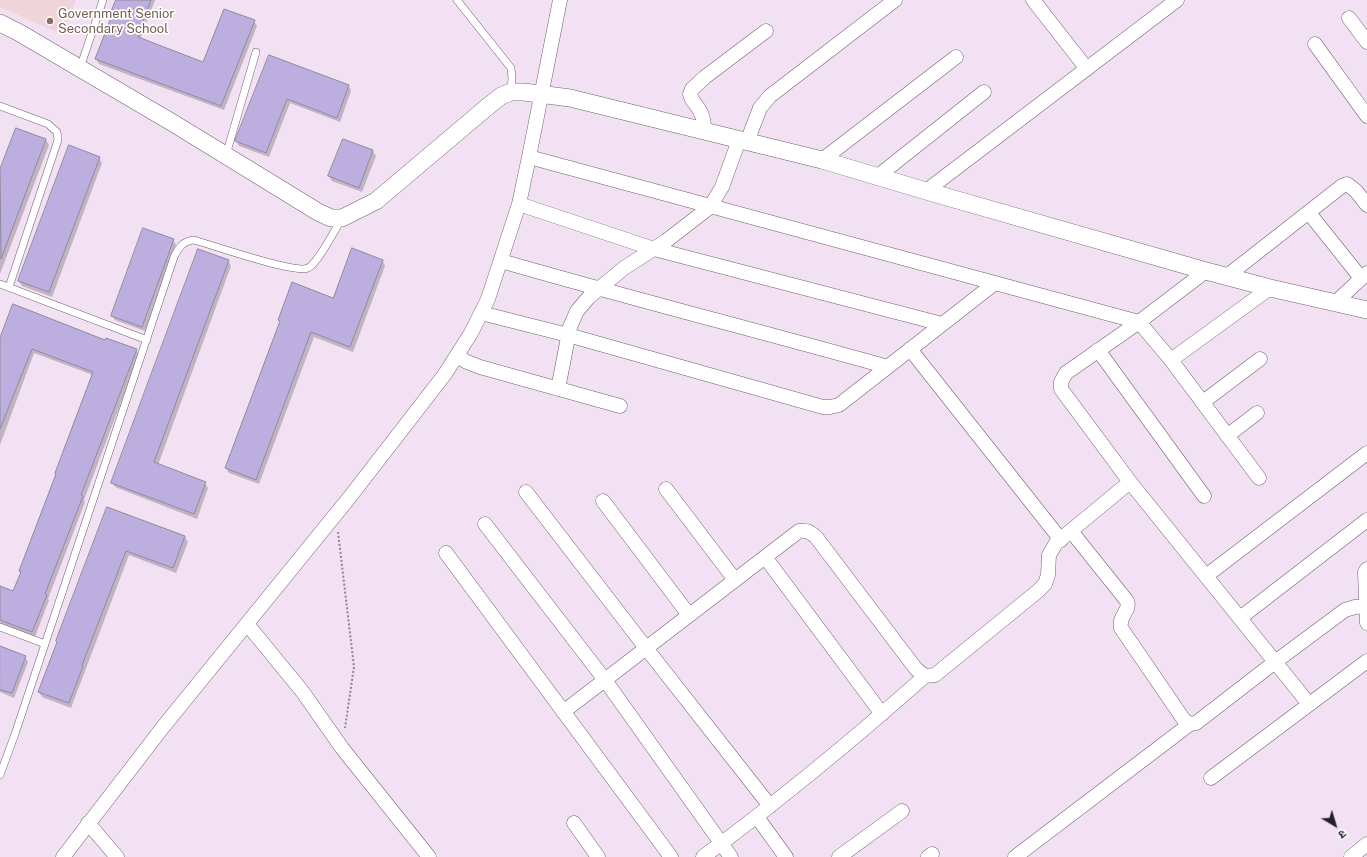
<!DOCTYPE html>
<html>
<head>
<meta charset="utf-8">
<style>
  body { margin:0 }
  #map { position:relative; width:1367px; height:857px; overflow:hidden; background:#f2e0f3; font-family:"Public Sans","Noto Sans Devanagari",sans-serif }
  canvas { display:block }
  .north { position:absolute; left:1315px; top:805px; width:40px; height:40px; -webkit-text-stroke:3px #fff; paint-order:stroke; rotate:142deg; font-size:11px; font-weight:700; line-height:16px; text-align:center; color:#241e25 }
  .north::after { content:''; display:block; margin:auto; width:14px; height:18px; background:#241e25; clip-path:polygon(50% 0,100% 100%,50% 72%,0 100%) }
</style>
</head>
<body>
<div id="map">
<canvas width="1367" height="857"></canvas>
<div class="north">उ</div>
</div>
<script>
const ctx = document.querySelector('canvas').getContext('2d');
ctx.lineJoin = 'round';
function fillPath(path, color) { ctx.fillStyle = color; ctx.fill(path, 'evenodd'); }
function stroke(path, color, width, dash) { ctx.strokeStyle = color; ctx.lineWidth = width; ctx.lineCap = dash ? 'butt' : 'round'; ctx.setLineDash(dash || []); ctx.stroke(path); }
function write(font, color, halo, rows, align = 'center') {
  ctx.font = font + ' "Public Sans",sans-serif'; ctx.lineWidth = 3.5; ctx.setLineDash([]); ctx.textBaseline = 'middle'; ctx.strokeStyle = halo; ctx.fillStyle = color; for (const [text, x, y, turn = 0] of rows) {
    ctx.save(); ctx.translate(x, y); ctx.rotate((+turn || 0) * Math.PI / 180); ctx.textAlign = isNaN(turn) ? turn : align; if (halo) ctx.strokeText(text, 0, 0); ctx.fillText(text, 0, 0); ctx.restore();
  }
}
fillPath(new Path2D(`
  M0 0H76L63 35 0 7Z`), '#efd5da');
fillPath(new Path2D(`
  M118 0H155L141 37 142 39 204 63 254 21 257 26 224 110 99 64 96 59Z
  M270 56 349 86 351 91 340 122 290 103 269 157 239 146 236 141Z
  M16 129 46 140 49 145 0 274V172Z
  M343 140 373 151 376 156 362 192 332 181 329 176Z
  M99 158 102 163 52 297 22 286 19 281Z
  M173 240 176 245 145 331 115 320 112 315Z
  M228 261 231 266 158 465 205 483 208 488 197 519 115 487 112 482Z
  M383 261 385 266 353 352 314 337 259 484 229 473 226 468 280 322 279 320 334 299Z
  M0 341H106L136 350 139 355 84 500 85 502 48 599 49 600 35 637 0 623V587L14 592 21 573 20 571 93 375 34 353 0 445Z
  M108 508 185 537 188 542 176 573 129 555 71 708 42 697 39 692Z
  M0 647 25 657 28 662 14 698 0 692Z`), '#0003');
const building = new Path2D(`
  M116 0H151L139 32 140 33 138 37 203 62 224 9 255 20 221 106 95 59 114 10H112Z
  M269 55 349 85 337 118 287 99 266 153 235 141Z
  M16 128 46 139 1 259 0 169Z
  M343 139 373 150 359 188 328 176Z
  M69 145 100 157 49 292 18 281Z
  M143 228 174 239 142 327 111 316Z
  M352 248 383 260 350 347 311 332 256 480 225 468 280 321 278 320 292 282 333 298Z
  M198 249 229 260 154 462 206 482 194 514 111 483Z
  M13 304 105 340 106 338 137 349 81 495 83 496 45 594 47 595 32 632 0 620V586L13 591 21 572 19 571 56 474 55 473 93 372 32 349 0 429V338Z
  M107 507 185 536 173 568 126 551 82 665 83 666 69 703 38 692 57 642 56 641Z
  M0 646 26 656 12 693 0 690Z`);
fillPath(building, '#bcafdf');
stroke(building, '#8e899e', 1);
const service = new Path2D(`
  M457 0 511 68 512 78 511 91
  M80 68 103 0
  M0 106 48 124 57 132 58 140 9 287
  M226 155 256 52
  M0 284 147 340
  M0 627 45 644
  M0 775 15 734 174 257C179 247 183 241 194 240 212 245 295 274 308 268 318 263 334 231 341 220`);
const minor = new Path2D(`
  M1033 0 1087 69
  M1349 18 1367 42
  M1315 44 1367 116
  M704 132C704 125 704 118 700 111 697 105 691 101 690 94L692 89 705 77 766 31
  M747 142 760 108 770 96 895 0
  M529 157 1139 322 1171 360 1259 478
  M822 160 956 57
  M878 176 984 92
  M926 191 1177 0
  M519 204 654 249 942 324
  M1309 213 1361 278
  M501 261C629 298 759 331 888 367
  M1206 271 1139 322 1066 373 1061 382V389L1130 482 1309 704
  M1227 276 1342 186 1347 184 1356 191 1367 205
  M1336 302 1367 273
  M481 313 568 335 823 407H830L839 405 995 283
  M910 349 1061 540
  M1098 350 1204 496
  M457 356 467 362 480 367 620 406
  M1171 360 1270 288
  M558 389 570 327 577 311 589 297 624 268 666 241 710 207 722 187 739 140
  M1203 402 1260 359
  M1227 436 1257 413
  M666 489 735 580
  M526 492 646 648 770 806
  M603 501 689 615
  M485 524 605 680 731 857
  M1071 531 1127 601C1131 611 1118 616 1121 628L1184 720 1190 724 1196 723 1275 662 1345 610 1355 607 1366 606
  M446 553 671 857
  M765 557 882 714
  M1367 569 1365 572 1367 623
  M1206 576 1367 453
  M1240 618 1367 520
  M247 624 302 691 342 748 429 857
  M563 712 799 531C807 530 810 532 816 537L916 669 925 676 935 675 1038 591 1045 584 1048 575 1049 555 1056 543 1130 482
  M1211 778 1367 661
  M757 817 786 857
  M88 823 117 857
  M574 823 598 857
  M63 857 163 727 349 498 445 374 471 333 488 299 519 204 529 157 560 0
  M703 857C780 800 854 739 925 676
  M839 857 902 811
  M928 857 932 854
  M1015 857 1190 724
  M1351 857 1367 844`);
const tertiary = new Path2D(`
  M0 23 18 32 173 123 318 212 331 218H342L376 201 486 108 501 96 511 92H524L570 98 822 160 926 191 1206 271 1270 288 1367 310`);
stroke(service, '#706071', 8);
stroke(minor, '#706071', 15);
stroke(tertiary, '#706071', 18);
stroke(new Path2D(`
  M338 532 354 667 345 728`), '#908491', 2, [2, 2]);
stroke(service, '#fff', 7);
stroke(minor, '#fff', 14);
stroke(tertiary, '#fff', 17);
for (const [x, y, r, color] of [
  [50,21,4,"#8d6e63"]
]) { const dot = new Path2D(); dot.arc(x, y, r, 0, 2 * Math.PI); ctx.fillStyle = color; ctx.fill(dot); stroke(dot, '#fff', 1.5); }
write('13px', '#785e54', '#fff', [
  ["Government Senior",58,14],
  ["Secondary School",58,29]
], 'left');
</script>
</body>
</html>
